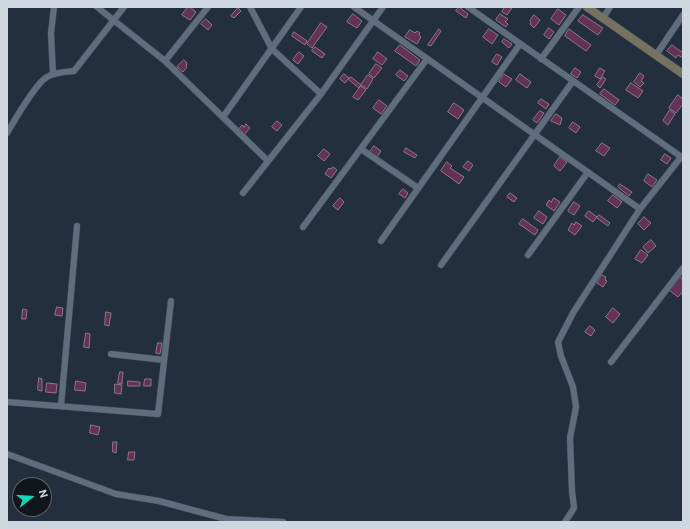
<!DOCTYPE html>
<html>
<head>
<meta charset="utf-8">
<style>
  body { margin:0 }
  #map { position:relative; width:690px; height:529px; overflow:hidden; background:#232e3e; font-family:Overpass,sans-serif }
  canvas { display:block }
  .frame { position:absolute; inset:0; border:8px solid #ced6e0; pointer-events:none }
  .north { position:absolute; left:12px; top:477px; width:40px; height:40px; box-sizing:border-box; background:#11161d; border:1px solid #5d636b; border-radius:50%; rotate:73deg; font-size:11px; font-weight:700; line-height:16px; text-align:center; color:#ced6e0 }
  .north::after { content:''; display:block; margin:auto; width:14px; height:18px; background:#12d5b4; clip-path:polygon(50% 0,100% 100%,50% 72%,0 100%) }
</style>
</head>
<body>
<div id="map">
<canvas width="690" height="529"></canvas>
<div class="frame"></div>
<div class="north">N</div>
</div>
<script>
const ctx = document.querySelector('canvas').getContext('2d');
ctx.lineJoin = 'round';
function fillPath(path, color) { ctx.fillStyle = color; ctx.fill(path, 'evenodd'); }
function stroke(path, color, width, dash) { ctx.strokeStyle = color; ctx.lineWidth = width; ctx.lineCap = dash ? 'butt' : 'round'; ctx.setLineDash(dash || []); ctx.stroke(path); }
const building = new Path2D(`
  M188 7H190L196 12 190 20 182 15Z
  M459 7 468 14 466 18 456 11Z
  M505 7 512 8 507 15 502 12Z
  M238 8 241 11 234 18 231 16Z
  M558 9 566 15 559 25 551 19Z
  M353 14 362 21 357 28 347 22Z
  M500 14 508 19 505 22 508 24 506 27 496 20Z
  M534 15 540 20 534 28 530 24 531 22 530 21Z
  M583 15 603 28 598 35 578 21Z
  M206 19 212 25 208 30 201 24Z
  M321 23 327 27 312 48 307 44Z
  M549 28 554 32 549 39 544 35Z
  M439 29 441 31 431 46 428 45Z
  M489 29 498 35 492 44 483 37Z
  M569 29 591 45 586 51 565 36Z
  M410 30 415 33 417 31 420 33 419 35 421 37 417 44 405 37Z
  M294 32 307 41 305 45 292 36Z
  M504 39 512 44 509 48 502 42Z
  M400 45 420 60 416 66 395 51Z
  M672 45 683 53V58L678 55 676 58 667 51Z
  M315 47 325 54 322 58 312 51Z
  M299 52 304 56 298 64 293 60Z
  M378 52 387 59 382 65 373 59Z
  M497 54 502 57 497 65 492 62Z
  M184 60 187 63 186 66 187 67 183 72 177 67Z
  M376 64 382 68 374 78 369 74Z
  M575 68 581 72 577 78 571 74Z
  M600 68 605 71 600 79 595 76Z
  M400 70 408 76 404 81 396 75Z
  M640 73 644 76 641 81 644 83 640 87 634 82Z
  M344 74 349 78 345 83 340 79Z
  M504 74 512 79 506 87 499 82Z
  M520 74 531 82 527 88 516 80Z
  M368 75 373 79 367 89 361 85Z
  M351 77 361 85 359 88 349 80Z
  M603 77 606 79 600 88 597 85Z
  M631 83 643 91 638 98 626 90Z
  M361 86 366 90 358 100 353 97Z
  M604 89 619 100 615 105 600 94Z
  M678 95 683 99V104L676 113 669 108Z
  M541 99 549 104 546 109 538 103Z
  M379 100 387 106 381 114 373 108Z
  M454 103 464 110 458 119 448 112Z
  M670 110 675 114 668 125 663 121Z
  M540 111 544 113 537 123 533 120Z
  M556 114 562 118 560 125 551 121Z
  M277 121 282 125 277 131 272 127Z
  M573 122 580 127 576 133 569 128Z
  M246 124 250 128 244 135 238 130 242 125 244 127Z
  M602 143 610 148 604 156 596 151Z
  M374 146 381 151 377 157 370 152Z
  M406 148 417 155 415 158 404 152Z
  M324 149 330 154 324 161 318 156Z
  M665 154 671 158 667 164 661 160Z
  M560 157 567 162 560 171 554 166Z
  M468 161 473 165 469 171 463 167Z
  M447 162 452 166 450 168 464 177 459 184 441 171Z
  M333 167 337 170 331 178 325 174 329 168 331 169Z
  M648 174 657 180 652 187 644 181Z
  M620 184 632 192 629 196 618 187Z
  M403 189 408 193 405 198 399 194Z
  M510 193 517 198 514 202 507 197Z
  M613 195 622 202 617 208 608 201Z
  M340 198 344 202 338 210 333 206Z
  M554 198 560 202 554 211 546 205 549 200 551 202Z
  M574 202 580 206 574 215 568 211Z
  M539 211 547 217 543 224 534 218Z
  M589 211 597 217 593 222 585 216Z
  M599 215 610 223 608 226 597 218Z
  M644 217 651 223 644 230 638 224Z
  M523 219 538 230 535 235 519 224Z
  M576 222 582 226 575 235 568 230 572 223 574 225Z
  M651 240 656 246 648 253 643 247Z
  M641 250 648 255 642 263 635 259Z
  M602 275 606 277 605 280 607 281 603 287 597 283Z
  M680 277 683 279V291L678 297 669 290Z
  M57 307 63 308 62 316 55 315Z
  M613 308 620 314 613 323 606 317Z
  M23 309 27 310 26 319H22Z
  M106 312 111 313 109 326 105 325Z
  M590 326 595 330 591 336 585 332Z
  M86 333 90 334 89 348 84 347Z
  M158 343H162L160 354 156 353Z
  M120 372H123L122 384 118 383Z
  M39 378 42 379V391L38 390Z
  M145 379H151V386H144Z
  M76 381 86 383 85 391 75 390Z
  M128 381 140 382V386H128Z
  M47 383 57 384 56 393 46 392Z
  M115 384 122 385 121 394 115 393Z
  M91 425 100 427 98 435 90 433Z
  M113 442H117L116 453 113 452Z
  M129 452H135L134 460H128Z`);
fillPath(building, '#643255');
stroke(building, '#8e7886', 1);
const minor = new Path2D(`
  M97 7 165 61 268 161
  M250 7 272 49 321 94
  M354 7 640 209
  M468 7 683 158
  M603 18 610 7
  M656 55 683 15
  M541 59 579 7
  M165 61 208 7
  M53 74 51 33 54 7
  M223 117 301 7
  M7 133C14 121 36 83 47 77 55 72 66 72 74 71L124 7
  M361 149 418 188
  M243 193 321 94 383 7
  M303 227 427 59
  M381 241 520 44
  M528 255 588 172
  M441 265 573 81
  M111 354 164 360
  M611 362 683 268
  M7 402 158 414 171 301
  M61 406 77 226
  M7 454 116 494 159 501 226 519 283 522
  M565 522 574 508 572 491 570 438 576 407 573 387 561 356 558 342 573 313 640 209 681 157`);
const secondary = new Path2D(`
  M587 7 683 74`);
stroke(minor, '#424c59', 7);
stroke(secondary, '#424c59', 9);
stroke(minor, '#5f6d7f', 6);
stroke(secondary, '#75735f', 8);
</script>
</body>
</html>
